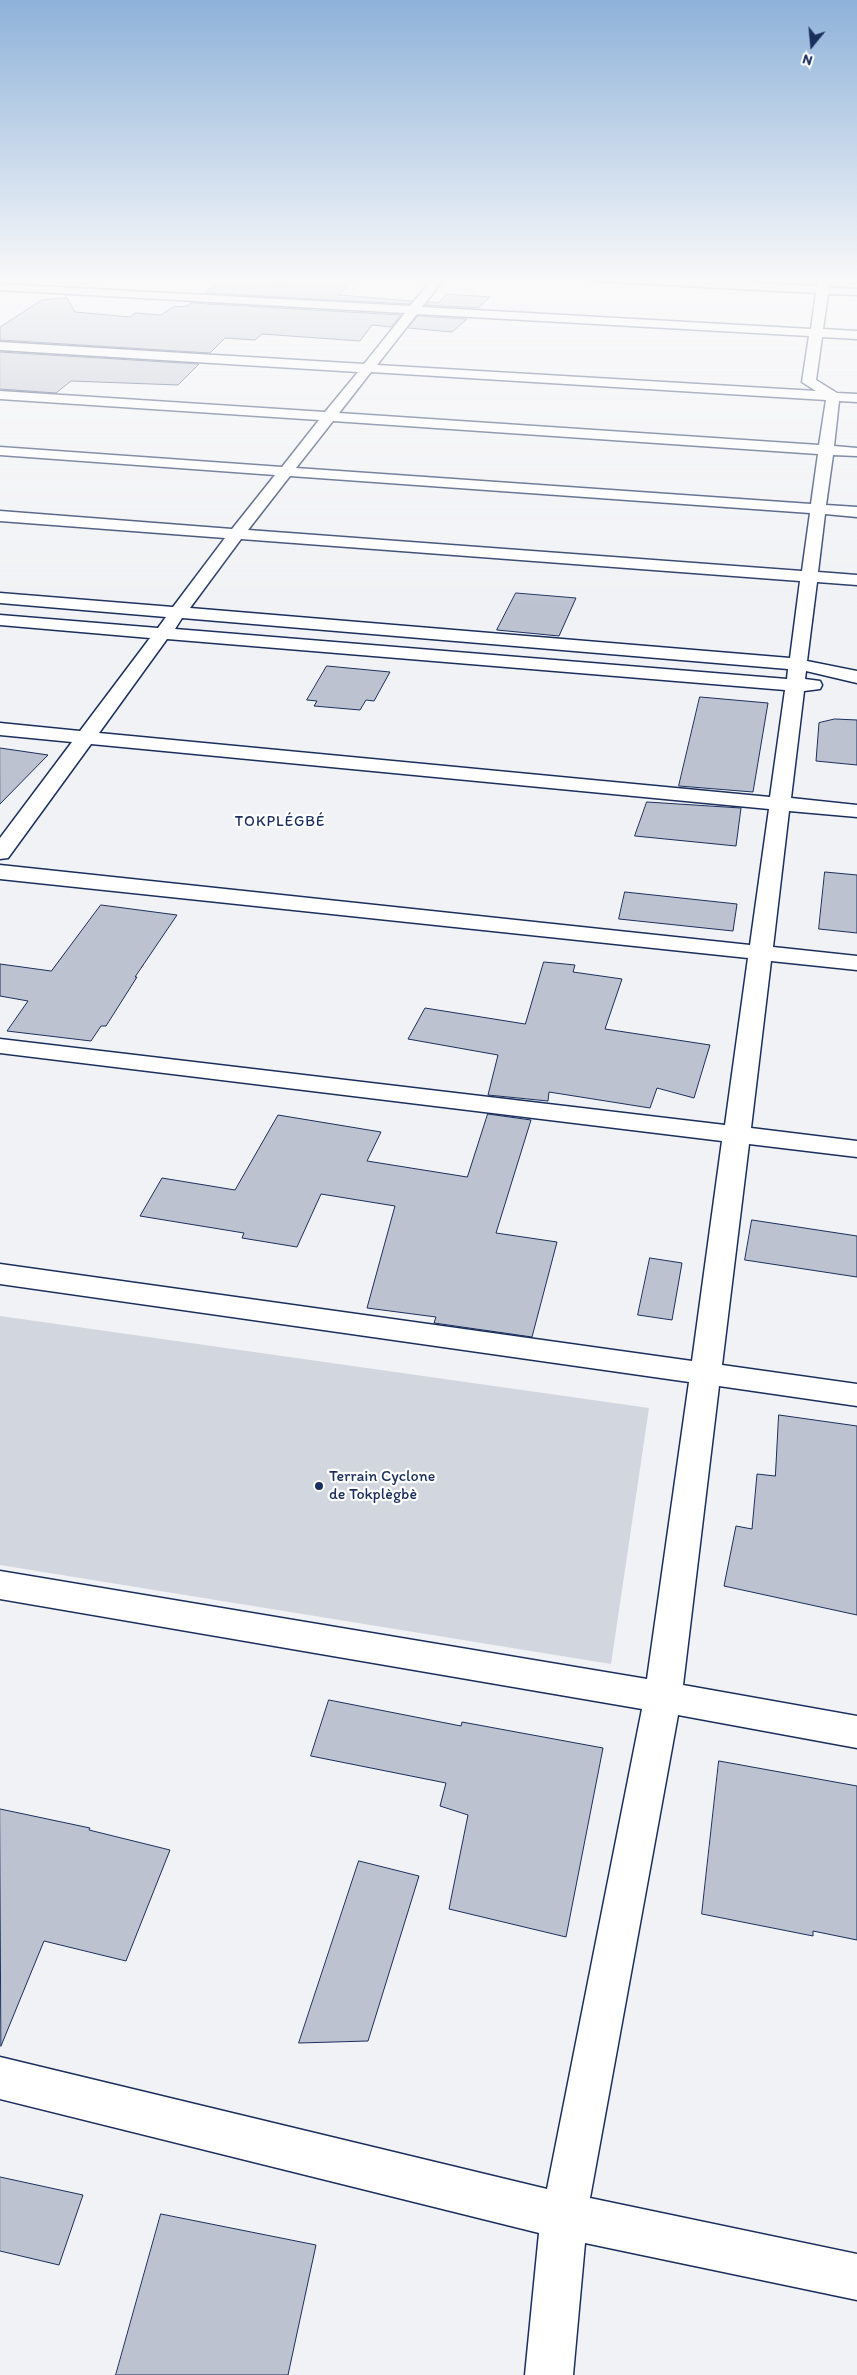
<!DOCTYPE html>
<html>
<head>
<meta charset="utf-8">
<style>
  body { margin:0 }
  #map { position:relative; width:857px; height:2375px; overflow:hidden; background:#f1f2f5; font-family:Itim,sans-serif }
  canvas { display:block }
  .north { position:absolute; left:787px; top:20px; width:50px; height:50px; -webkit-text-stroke:4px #fff; paint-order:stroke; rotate:197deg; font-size:14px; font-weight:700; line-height:20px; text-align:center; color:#1b2f5e }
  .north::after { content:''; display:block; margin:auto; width:18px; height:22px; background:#1b2f5e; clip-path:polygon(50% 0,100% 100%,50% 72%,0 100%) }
</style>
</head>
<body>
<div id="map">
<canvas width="857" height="2375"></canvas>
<div class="north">N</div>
</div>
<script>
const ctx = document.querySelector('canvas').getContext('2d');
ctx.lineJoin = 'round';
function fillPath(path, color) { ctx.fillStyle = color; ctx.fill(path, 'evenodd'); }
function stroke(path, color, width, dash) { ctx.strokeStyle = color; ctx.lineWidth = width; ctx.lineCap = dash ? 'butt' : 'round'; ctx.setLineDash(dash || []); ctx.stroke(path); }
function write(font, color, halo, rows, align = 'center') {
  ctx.font = font + ' Itim,sans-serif'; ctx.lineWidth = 4.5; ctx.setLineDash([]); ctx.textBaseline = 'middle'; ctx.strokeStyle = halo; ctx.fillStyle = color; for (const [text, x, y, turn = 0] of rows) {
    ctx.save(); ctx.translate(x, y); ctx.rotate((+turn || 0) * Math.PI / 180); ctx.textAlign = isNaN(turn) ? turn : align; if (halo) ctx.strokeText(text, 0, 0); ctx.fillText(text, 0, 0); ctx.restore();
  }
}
fillPath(new Path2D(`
  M0 1316 649 1408 611 1664 0 1565Z`), '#d2d6df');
const building = new Path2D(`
  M289 278H356L339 295 412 301 409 304 205 293 222 280 282 284Z
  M447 294 490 297 478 308 426 305 428 302 438 303Z
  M67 298 75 312 130 317 135 313 161 315 173 307 187 306 192 303 401 315 391 327 372 325 360 341 262 334 255 340 225 338 210 353 0 340V327L42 300Z
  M418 316 467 319 452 332 408 328Z
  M0 352 199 364 178 385 71 381 56 393 0 389Z
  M516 593 576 598 559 636 497 630Z
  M327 666 390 672 374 701 366 700 360 710 314 706 317 701 307 700Z
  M700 697 768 703 753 792 679 786Z
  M835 719 857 720V765L816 761 819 723Z
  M0 748 48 755 0 804Z
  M647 802 741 808 736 846 635 836Z
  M825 872 857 875V933L819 929Z
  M625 892 737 904 733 931 619 919Z
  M101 905 177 915 135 977H137L106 1026H101L91 1041 7 1031 28 1001 0 996V964L51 971Z
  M544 962 575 965 573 972 622 979 605 1029 710 1045 694 1098 657 1088 650 1108 549 1092 548 1101 488 1095 498 1055 408 1039 425 1008 525 1024Z
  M488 1114 531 1120 496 1233 557 1242 532 1337 434 1323 436 1317 367 1308 395 1206 321 1194 297 1247 242 1238 244 1233 140 1216 162 1178 235 1190 278 1115 381 1132 367 1161 467 1177Z
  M752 1220 857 1236V1277L745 1260Z
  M650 1258 682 1263 672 1320 638 1315Z
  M779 1415 857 1426V1615L724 1586 736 1526 752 1529 757 1474 775 1476Z
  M329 1700 461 1726 462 1722 603 1748 566 1937 449 1909 468 1815 440 1806 446 1783 311 1756Z
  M719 1761 857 1786V1940L813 1931V1936L702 1914Z
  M0 1809 90 1828 89 1830 170 1850 126 1961 44 1941 1 2046Z
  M359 1861 419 1876 368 2041 299 2043Z
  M0 2177 83 2195 59 2265 0 2251Z
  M161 2214 316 2245 288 2375H116Z`);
fillPath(building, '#bcc2d0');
stroke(building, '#1b2f5e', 1);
const minor = new Path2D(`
  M433 278H445L422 307 811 329 816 293 594 281 588 278H656L817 286 818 278H830L828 287 857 289V295L828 294 823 329 857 331V339L822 337 816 380 837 393 857 394V402L839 401 834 446 857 448V456L833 455 826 505 857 507V517L825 514 818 572 857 575V585L817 582 807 661 857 671V683L806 671 805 679 820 681 822 685 820 689 804 691 791 798 857 805V817L789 811 773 947 857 956V970L771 961 751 1128 857 1141V1157L749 1144 722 1365 857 1384V1406L719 1386 683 1685 857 1716V1748L678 1715 590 2198 857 2254V2300L585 2243 573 2375H525L539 2233 0 2099V2057L547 2189 642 1709 0 1599V1571L647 1679 689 1382 0 1284V1264L692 1361 722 1141 0 1053V1039L725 1125 748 958 0 879V865L750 945 769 809 91 744 8 858 0 859V838L72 742 0 735V723L80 731 150 638 0 625V615L158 628 166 617 0 603V593L173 607 225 538 0 521V511L232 529 275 475 0 455V447L282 467 319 420 0 399V391L325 412 358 372 0 350V342L364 364 405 313 0 290V284L410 306ZM417 314 809 336 802 382 816 391 377 365ZM371 372 826 400 819 445 339 413ZM333 421 818 454 811 504 296 468ZM290 476 810 513 802 571 248 530ZM241 539 800 581 790 658 190 608ZM182 618 788 669 787 679 175 629ZM167 639 785 690 770 797 99 733Z`);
stroke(minor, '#1b2f5e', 3);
fillPath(minor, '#fff');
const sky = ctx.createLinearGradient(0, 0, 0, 610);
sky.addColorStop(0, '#8eb2d9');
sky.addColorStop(0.46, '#f9f9fa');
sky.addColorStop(1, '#f9f9fa00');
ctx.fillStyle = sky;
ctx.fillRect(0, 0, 857, 610);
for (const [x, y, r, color] of [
  [319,1486,5,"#1b2f5e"]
]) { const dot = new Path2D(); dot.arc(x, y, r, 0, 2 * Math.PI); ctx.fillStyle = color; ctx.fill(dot); stroke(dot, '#fff', 2); }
ctx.letterSpacing = '1px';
write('15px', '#1b2f5e', '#fff', [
  ["TOKPLÉGBÉ",280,822]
]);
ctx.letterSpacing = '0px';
write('16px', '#1b2f5e', '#fff', [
  ["Terrain Cyclone",329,1477],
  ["de Tokplègbè",329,1495]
], 'left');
</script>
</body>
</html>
